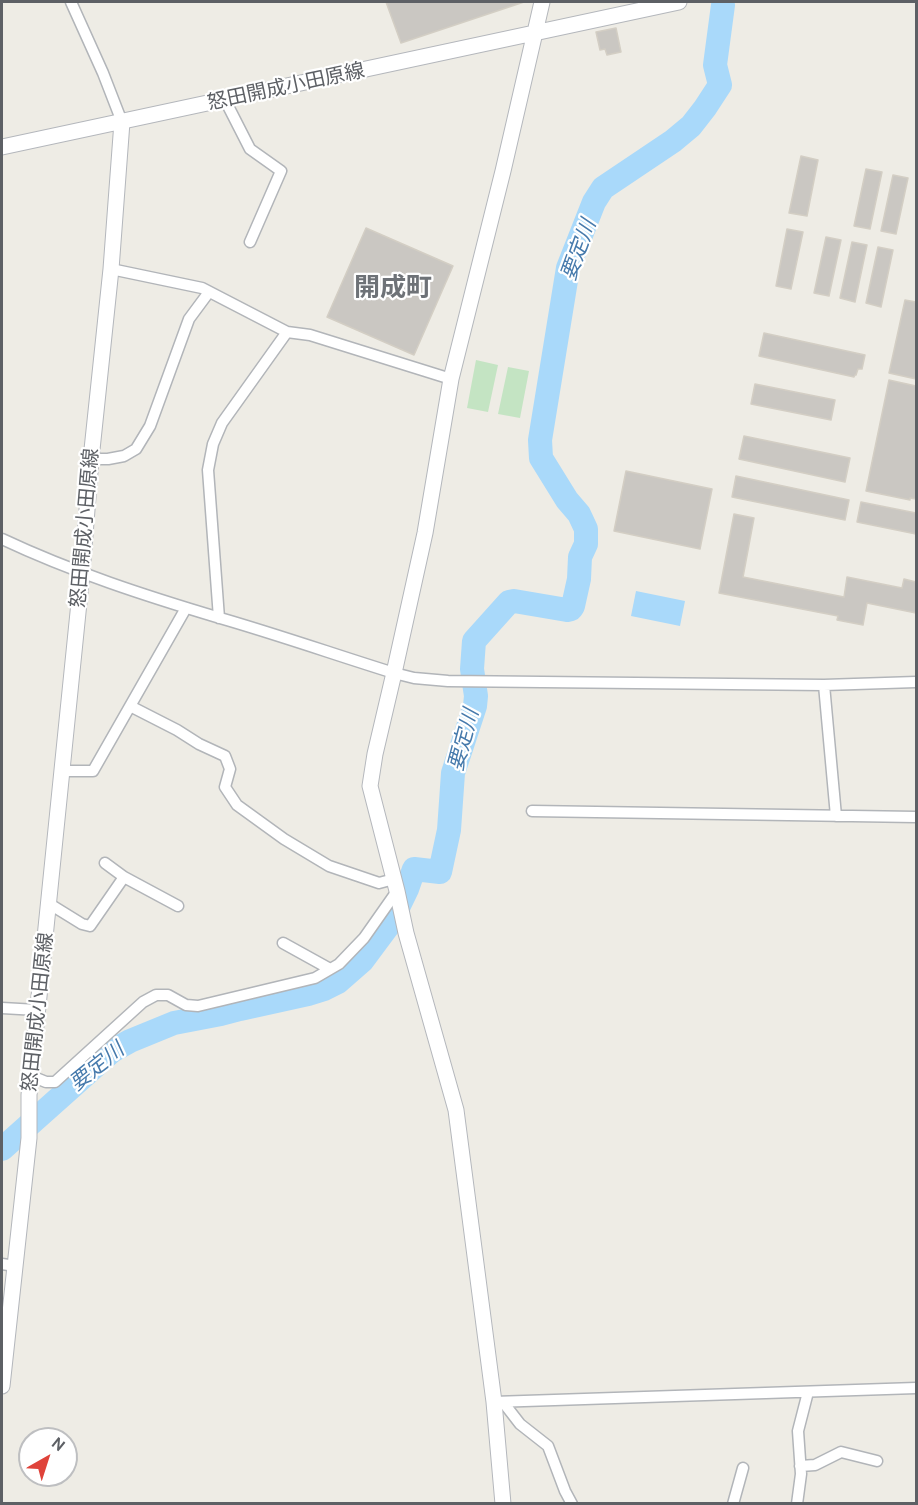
<!DOCTYPE html>
<html>
<head>
<meta charset="utf-8">
<style>
  body { margin:0 }
  #map { position:relative; width:918px; height:1505px; overflow:hidden; background:#eeece5; font-family:Cabin,sans-serif }
  canvas { display:block }
  .frame { position:absolute; inset:0; border:3px solid #5d6065; pointer-events:none }
  .north { position:absolute; left:18px; top:1427px; width:60px; height:60px; box-sizing:border-box; background:#fff; border:2px solid #bebfc1; border-radius:50%; rotate:39deg; font-size:16px; font-weight:700; line-height:24px; text-align:center; color:#5d6065 }
  .north::after { content:''; display:block; margin:auto; width:21px; height:27px; background:#df433a; clip-path:polygon(50% 0,100% 100%,50% 72%,0 100%) }
</style>
</head>
<body>
<div id="map">
<canvas width="918" height="1505"></canvas>
<div class="frame"></div>
<div class="north">N</div>
</div>
<script>
const ctx = document.querySelector('canvas').getContext('2d');
ctx.lineJoin = 'round';
function fillPath(path, color) { ctx.fillStyle = color; ctx.fill(path, 'evenodd'); }
function stroke(path, color, width, dash) { ctx.strokeStyle = color; ctx.lineWidth = width; ctx.lineCap = dash ? 'butt' : 'round'; ctx.setLineDash(dash || []); ctx.stroke(path); }
function write(font, color, halo, rows, align = 'center') {
  ctx.font = font + ' Cabin,"Noto Sans JP",sans-serif'; ctx.lineWidth = 4.5; ctx.setLineDash([]); ctx.textBaseline = 'middle'; ctx.strokeStyle = halo; ctx.fillStyle = color; for (const [text, x, y, turn = 0] of rows) {
    ctx.save(); ctx.translate(x, y); ctx.rotate((+turn || 0) * Math.PI / 180); ctx.textAlign = isNaN(turn) ? turn : align; if (halo) ctx.strokeText(text, 0, 0); ctx.fillText(text, 0, 0); ctx.restore();
  }
}
fillPath(new Path2D(`
  M476 360 498 365 488 412 467 408Z
  M508 367 529 371 520 418 498 414Z`), '#c4e4c3');
fillPath(new Path2D(`
  M636 591 685 601 680 626 631 616Z`), '#a9d9fa');
stroke(new Path2D(`
  M2 1149 112 1051 130 1041 174 1023 221 1014 240 1009 308 994 324 989 338 982 362 961 391 922 407 889 414 869 440 872 449 830 453 773 475 706 476 696 472 669 474 641 509 602 514 601 567 610 571 609 573 606 579 579 580 557 586 544V529L579 514 567 500 541 458 540 440 568 268 594 202 603 188 673 141 691 126 705 108 720 85 715 65 723 5`), '#a9d9fa', 24);
const building = new Path2D(`
  M386 2H524L401 43Z
  M616 28 621 52 607 55 605 49 600 50 596 32Z
  M801 156 818 160 807 216 789 213Z
  M866 169 882 172 870 229 854 226Z
  M893 175 908 178 896 234 881 231Z
  M366 228 453 266 414 355 327 317Z
  M787 229 803 232 791 289 776 286Z
  M826 237 841 240 829 296 814 293Z
  M852 242 867 245 855 302 840 298Z
  M878 247 893 250 881 307 866 303Z
  M905 300 916 302V379L889 373Z
  M764 333 865 355 862 369H858L856 375H855L854 377 759 356Z
  M889 380 916 386V499L910 498V500L866 491Z
  M755 384 835 400 831 420 751 404Z
  M744 436 850 458 845 482 739 459Z
  M626 471 712 489 700 549 614 531Z
  M736 476 849 500 845 520 732 497Z
  M861 502 916 513V534L857 522Z
  M734 514 754 518 743 577 844 597 847 577 902 588 904 579 916 582V613L867 603 863 625 837 620 838 616 719 593Z`);
fillPath(building, '#cac7c2');
stroke(building, '#d3cec4', 1.5);
const street = new Path2D(`
  M71 2 103 73 122 122
  M225 100 250 149 281 171 250 242
  M111 269 202 288 287 332 310 335 451 379
  M91 459H108L124 456 136 449 150 426 189 319 209 292
  M2 539C72 572 146 596 220 618 279 635 336 655 394 673L414 678 448 681 824 685 916 682
  M219 618 208 470 213 444 222 423 287 332
  M824 685 836 816
  M130 706 177 730 199 744 225 756 230 769 225 787 237 805 284 839 329 866 379 883 394 879
  M62 771H93L186 608
  M532 811 916 817
  M105 863 124 877 178 906
  M48 903 82 924 90 926 124 877
  M283 943 330 969
  M2 1008 37 1010
  M31 1076 46 1082H55L143 1002 156 995H168L186 1005 198 1006 315 978 339 964 364 938 397 891
  M2 1264 15 1266
  M494 1402 916 1388
  M503 1402 520 1424 548 1446 565 1491 572 1504
  M800 1466 815 1465 841 1452 877 1461
  M733 1504 743 1468
  M797 1504 801 1474 798 1431 808 1392`);
const secondary = new Path2D(`
  M2 147 679 2
  M2 1386 29 1138V1095L82 573 91 459 111 269 122 122
  M503 1504 494 1402 456 1110 406 933 397 891 370 786 375 754 394 673 425 533 451 379 503 171 542 2`);
stroke(street, '#b2b5b9', 13);
stroke(secondary, '#b4b7bc', 17);
stroke(street, '#fff', 10);
stroke(secondary, '#fff', 15);
write('20px', '#5d6065', '#fff', [
  ["怒田開成小田原線",286,87,-12],
  ["怒田開成小田原線",85,528,-85],
  ["怒田開成小田原線",38,1012,-84]
]);
write('italic 21px', '#467aac', '#fff', [
  ["要定川",579,250,-70],
  ["要定川",464,740,-75],
  ["要定川",97,1067,-39]
]);
write('bold 26px', '#6e7277', '#fff', [
  ["開成町",393,288]
]);
</script>
</body>
</html>
